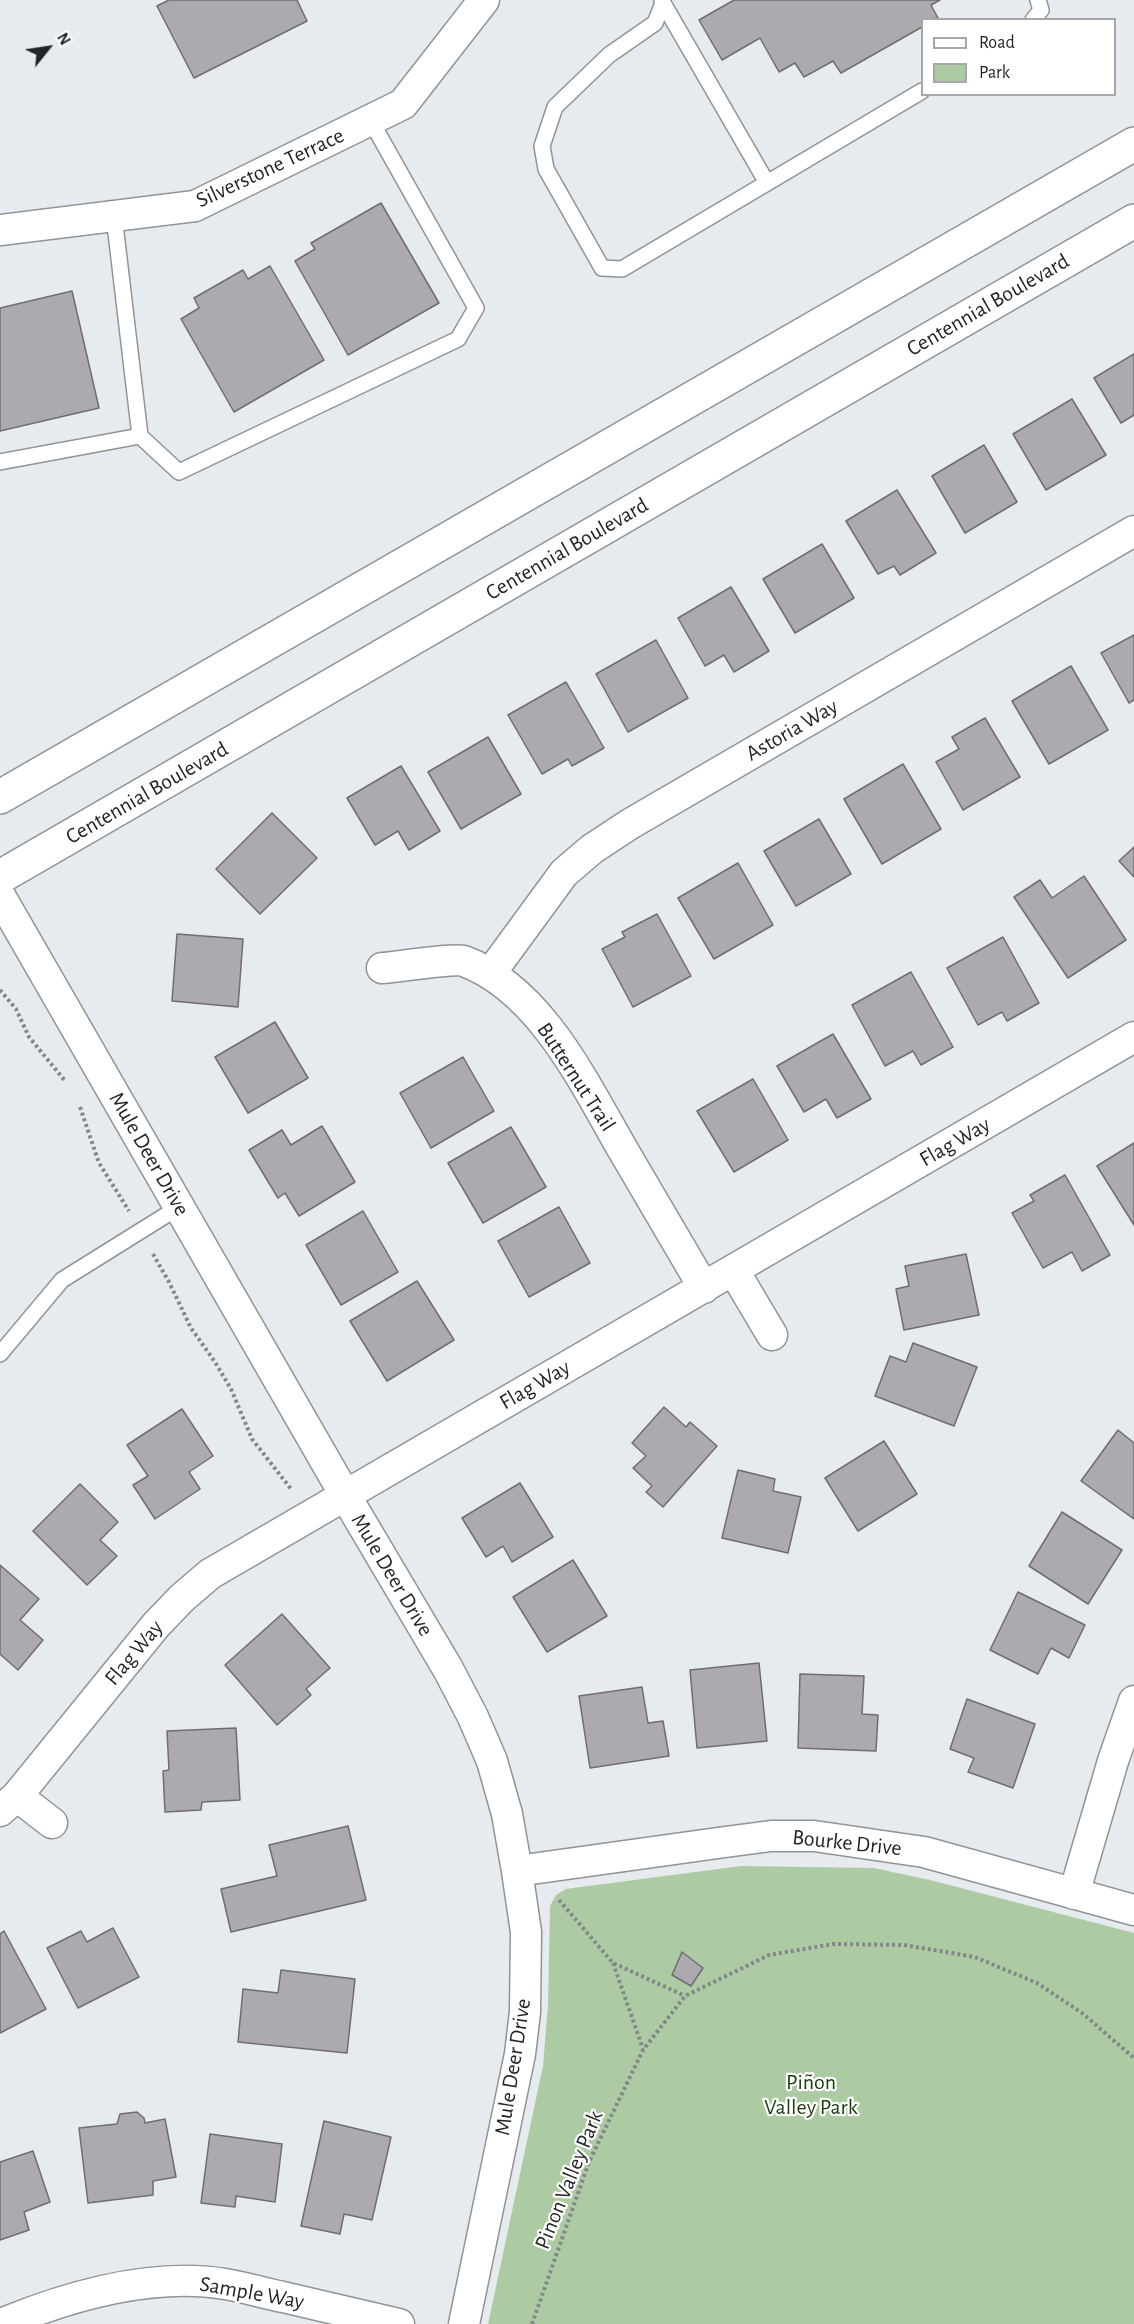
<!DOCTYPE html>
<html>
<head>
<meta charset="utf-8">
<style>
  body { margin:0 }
  #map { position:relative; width:1134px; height:2324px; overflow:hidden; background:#e5ebef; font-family:"Alegreya Sans",sans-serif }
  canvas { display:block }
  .legend { position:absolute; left:921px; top:18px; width:195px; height:78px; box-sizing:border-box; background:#fff; border:2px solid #a7a7a8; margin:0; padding:8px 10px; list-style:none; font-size:18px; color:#222426 }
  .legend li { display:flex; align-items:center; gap:12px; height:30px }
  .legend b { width:30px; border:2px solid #a7a7a8 }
  .north { position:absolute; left:18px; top:18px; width:60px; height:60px; -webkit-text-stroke:4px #fff; paint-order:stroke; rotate:60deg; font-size:16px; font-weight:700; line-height:24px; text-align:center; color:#222426 }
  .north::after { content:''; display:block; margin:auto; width:21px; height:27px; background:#222426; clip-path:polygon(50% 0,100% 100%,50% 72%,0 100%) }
</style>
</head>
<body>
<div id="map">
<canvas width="1134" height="2324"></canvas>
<ul class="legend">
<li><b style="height:8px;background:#fff"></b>Road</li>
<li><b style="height:16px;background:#adcba2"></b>Park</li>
</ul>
<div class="north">N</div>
</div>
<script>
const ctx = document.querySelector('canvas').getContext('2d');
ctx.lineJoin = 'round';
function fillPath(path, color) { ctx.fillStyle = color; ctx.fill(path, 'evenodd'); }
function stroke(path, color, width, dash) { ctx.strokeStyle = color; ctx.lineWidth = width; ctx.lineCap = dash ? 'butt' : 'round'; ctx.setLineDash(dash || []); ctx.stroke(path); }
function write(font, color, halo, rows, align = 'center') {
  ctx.font = font + ' "Alegreya Sans",sans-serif'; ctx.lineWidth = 4.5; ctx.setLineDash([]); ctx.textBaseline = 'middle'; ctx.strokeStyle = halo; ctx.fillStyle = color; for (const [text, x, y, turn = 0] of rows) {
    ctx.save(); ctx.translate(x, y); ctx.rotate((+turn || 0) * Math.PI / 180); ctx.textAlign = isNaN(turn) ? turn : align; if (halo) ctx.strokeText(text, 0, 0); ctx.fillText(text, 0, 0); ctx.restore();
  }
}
fillPath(new Path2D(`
  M741 1866 874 1868 934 1881 1134 1933V2324H488L543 2066 548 2005 550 1906 556 1895 566 1889Z`), '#adcba2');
const building = new Path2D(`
  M169 0H297L307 21 194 78 157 6Z
  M734 0H940L931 5 938 18 922 20V27L841 73 833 61 804 77 795 63 779 72 760 38 722 60 699 20Z
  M381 203 439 303 348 355 295 261 315 249 311 243Z
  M270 266 324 360 234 412 181 319 199 308 194 298 243 270 248 279Z
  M72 291 99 408 0 431V308Z
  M1134 354V415L1121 423 1094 378Z
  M1072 399 1106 455 1046 490 1013 434Z
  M984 445 1017 502 965 533 932 476Z
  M897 490 936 553 900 575 894 566 878 574 846 521Z
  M822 544 854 598 795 633 763 579Z
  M731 587 769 651 734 672 724 655 705 666 678 618Z
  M1134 635V700L1129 703 1101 653Z
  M656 640 688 698 628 732 596 674Z
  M1071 666 1108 730 1049 764 1012 701Z
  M566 682 604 748 572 766 568 759 542 774 508 715Z
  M985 718 1020 777 963 810 936 762 959 749 952 737Z
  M488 737 521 794 461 829 428 772Z
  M903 764 941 829 882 864 844 799Z
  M401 766 440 831 409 850 398 831 375 845 347 798Z
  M272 813 317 858 260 914 216 869Z
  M819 819 851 874 796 906 764 851Z
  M1134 847V877L1119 861Z
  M738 863 773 925 714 959 678 898Z
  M1084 876 1126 940 1068 978 1014 897 1040 880 1052 898Z
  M657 914 691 976 633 1007 602 949 625 937 622 932Z
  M177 934 243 939 238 1007 172 1001Z
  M1003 937 1039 1003 1007 1021 1002 1012 978 1025 947 968Z
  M911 972 953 1047 921 1065 913 1051 885 1066 852 1005Z
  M275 1022 308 1078 248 1113 215 1057Z
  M833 1034 871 1099 837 1118 826 1099 804 1112 777 1066Z
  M463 1057 494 1111 431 1148 400 1093Z
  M753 1079 788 1140 734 1172 697 1111Z
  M322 1126 355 1182 299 1216 285 1193 278 1198 249 1150 282 1130 291 1145Z
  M511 1127 546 1187 483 1223 448 1163Z
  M1134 1143V1225L1097 1166Z
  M1065 1175 1110 1255 1082 1271 1072 1252 1043 1268 1012 1213 1034 1201 1030 1195Z
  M559 1207 590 1263 529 1297 498 1241Z
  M363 1211 398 1272 341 1305 306 1245Z
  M966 1254 979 1315 904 1330 896 1289 909 1286 905 1266Z
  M417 1281 454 1340 387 1381 350 1321Z
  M913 1343 977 1367 954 1426 875 1396 890 1356 906 1362Z
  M664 1407 686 1427 690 1422 717 1446 663 1507 646 1492 652 1486 633 1468 646 1456 632 1443Z
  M182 1409 213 1456 189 1472 200 1489 155 1519 133 1485 148 1476 127 1445Z
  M1118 1430 1134 1443V1519L1081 1481Z
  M884 1441 917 1494 858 1531 825 1478Z
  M738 1470 775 1479 773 1491 801 1497 788 1553 722 1538Z
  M520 1483 553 1537 512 1562 503 1546 486 1557 462 1518Z
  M80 1484 118 1522 100 1540 117 1556 87 1585 33 1531Z
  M1062 1512 1122 1550 1088 1604 1029 1566Z
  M573 1560 607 1616 547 1652 513 1597Z
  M0 1565 39 1599 20 1620 43 1640 18 1670 0 1654Z
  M1018 1592 1085 1625 1069 1658 1051 1648 1038 1674 990 1650Z
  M282 1614 330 1668 306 1689 311 1695 277 1725 225 1665Z
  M759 1663 767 1741 697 1748 690 1670Z
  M800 1674 864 1676 862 1714 878 1715 876 1751 798 1748Z
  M642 1687 648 1723 663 1721 669 1756 590 1768 579 1696Z
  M967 1699 1035 1724 1013 1788 968 1772 974 1758 950 1749Z
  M236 1728 240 1800 202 1802 201 1810 165 1812 163 1771 169 1770 167 1731Z
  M348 1826 366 1900 231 1932 221 1889 277 1876 269 1845Z
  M113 1928 139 1977 78 2008 47 1948 81 1931 87 1942Z
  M4 1931 46 2009 0 2033V1934Z
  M682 1952 703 1968 691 1986 672 1975Z
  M281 1970 355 1979 347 2053 238 2042 243 1989 278 1993Z
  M137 2112 144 2118 145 2123 165 2119 176 2177 153 2181V2195L88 2203 79 2128 117 2124 120 2114Z
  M324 2121 391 2137 372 2220 344 2214 340 2234 301 2226Z
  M210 2134 282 2144 275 2202 236 2196 235 2207 201 2203Z
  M33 2151 50 2202 24 2212 29 2230 0 2240V2162Z`);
fillPath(building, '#acaaaf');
stroke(building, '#6f6d72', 1.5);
const service = new Path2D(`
  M662 0 663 3 655 23 609 55 555 107 542 146 546 169 602 268 622 269 922 91
  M663 3 767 183
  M1033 20 1041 10 1038 0
  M114 216 140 436
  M0 462 140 436 179 472 458 339 476 308 371 121
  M0 1354 62 1280 179 1207`);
const minor = new Path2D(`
  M0 230 195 206 403 104 484 0
  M0 896 345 1495 448 1669 473 1717 492 1761 507 1814 517 1871 526 1932 525 2012 520 2054 464 2324
  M382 968C396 967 454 958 464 961 541 990 584 1083 623 1150 650 1196 677 1242 704 1288
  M490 974 564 873 592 849 630 824 1134 531
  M734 1271 772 1335
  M17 1796 52 1823
  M0 1811 17 1796 156 1625 182 1598 210 1574 1134 1037
  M517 1871 725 1842 771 1836H814L924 1852 1134 1910
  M1074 1894 1113 1761 1134 1701
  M1 2324C69 2296 151 2272 225 2284 244 2287 263 2293 283 2297 321 2306 360 2315 399 2324`);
const secondary = new Path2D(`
  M0 797 1134 144
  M0 877 1134 221`);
stroke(service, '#8f9498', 18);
stroke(minor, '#8f9498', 33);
stroke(secondary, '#8f9498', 36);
stroke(new Path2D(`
  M0 990 16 1009 29 1037 66 1082
  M80 1107 99 1163 129 1211
  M153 1254 169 1282 191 1328 215 1362 231 1389 252 1439 291 1489
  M559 1900 613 1963 685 1996
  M613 1963 643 2049
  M532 2324 589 2162 643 2050 685 1996 769 1955 833 1944 904 1945 975 1957 1037 1983 1082 2013 1134 2058`), '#83878a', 4, [3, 3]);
stroke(service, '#fff', 15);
stroke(minor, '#fff', 30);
stroke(secondary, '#fff', 33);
write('22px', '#222426', '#fff', [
  ["Silverstone Terrace",270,168,-25],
  ["Centennial Boulevard",988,305,-30],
  ["Centennial Boulevard",567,549,-30],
  ["Astoria Way",792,730,-30],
  ["Centennial Boulevard",147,793,-30],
  ["Butternut Trail",576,1077,57],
  ["Flag Way",955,1142,-30],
  ["Mule Deer Drive",149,1154,60],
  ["Flag Way",535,1385,-30],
  ["Mule Deer Drive",392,1575,59],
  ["Flag Way",134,1653,-50],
  ["Bourke Drive",847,1843,6],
  ["Mule Deer Drive",513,2067,-81],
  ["Pinon Valley Park",569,2180,-68],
  ["Sample Way",252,2293,10]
]);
write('22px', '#1c3b0d', '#fff', [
  ["Piñon",811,2082],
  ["Valley Park",811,2107]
]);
</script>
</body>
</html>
